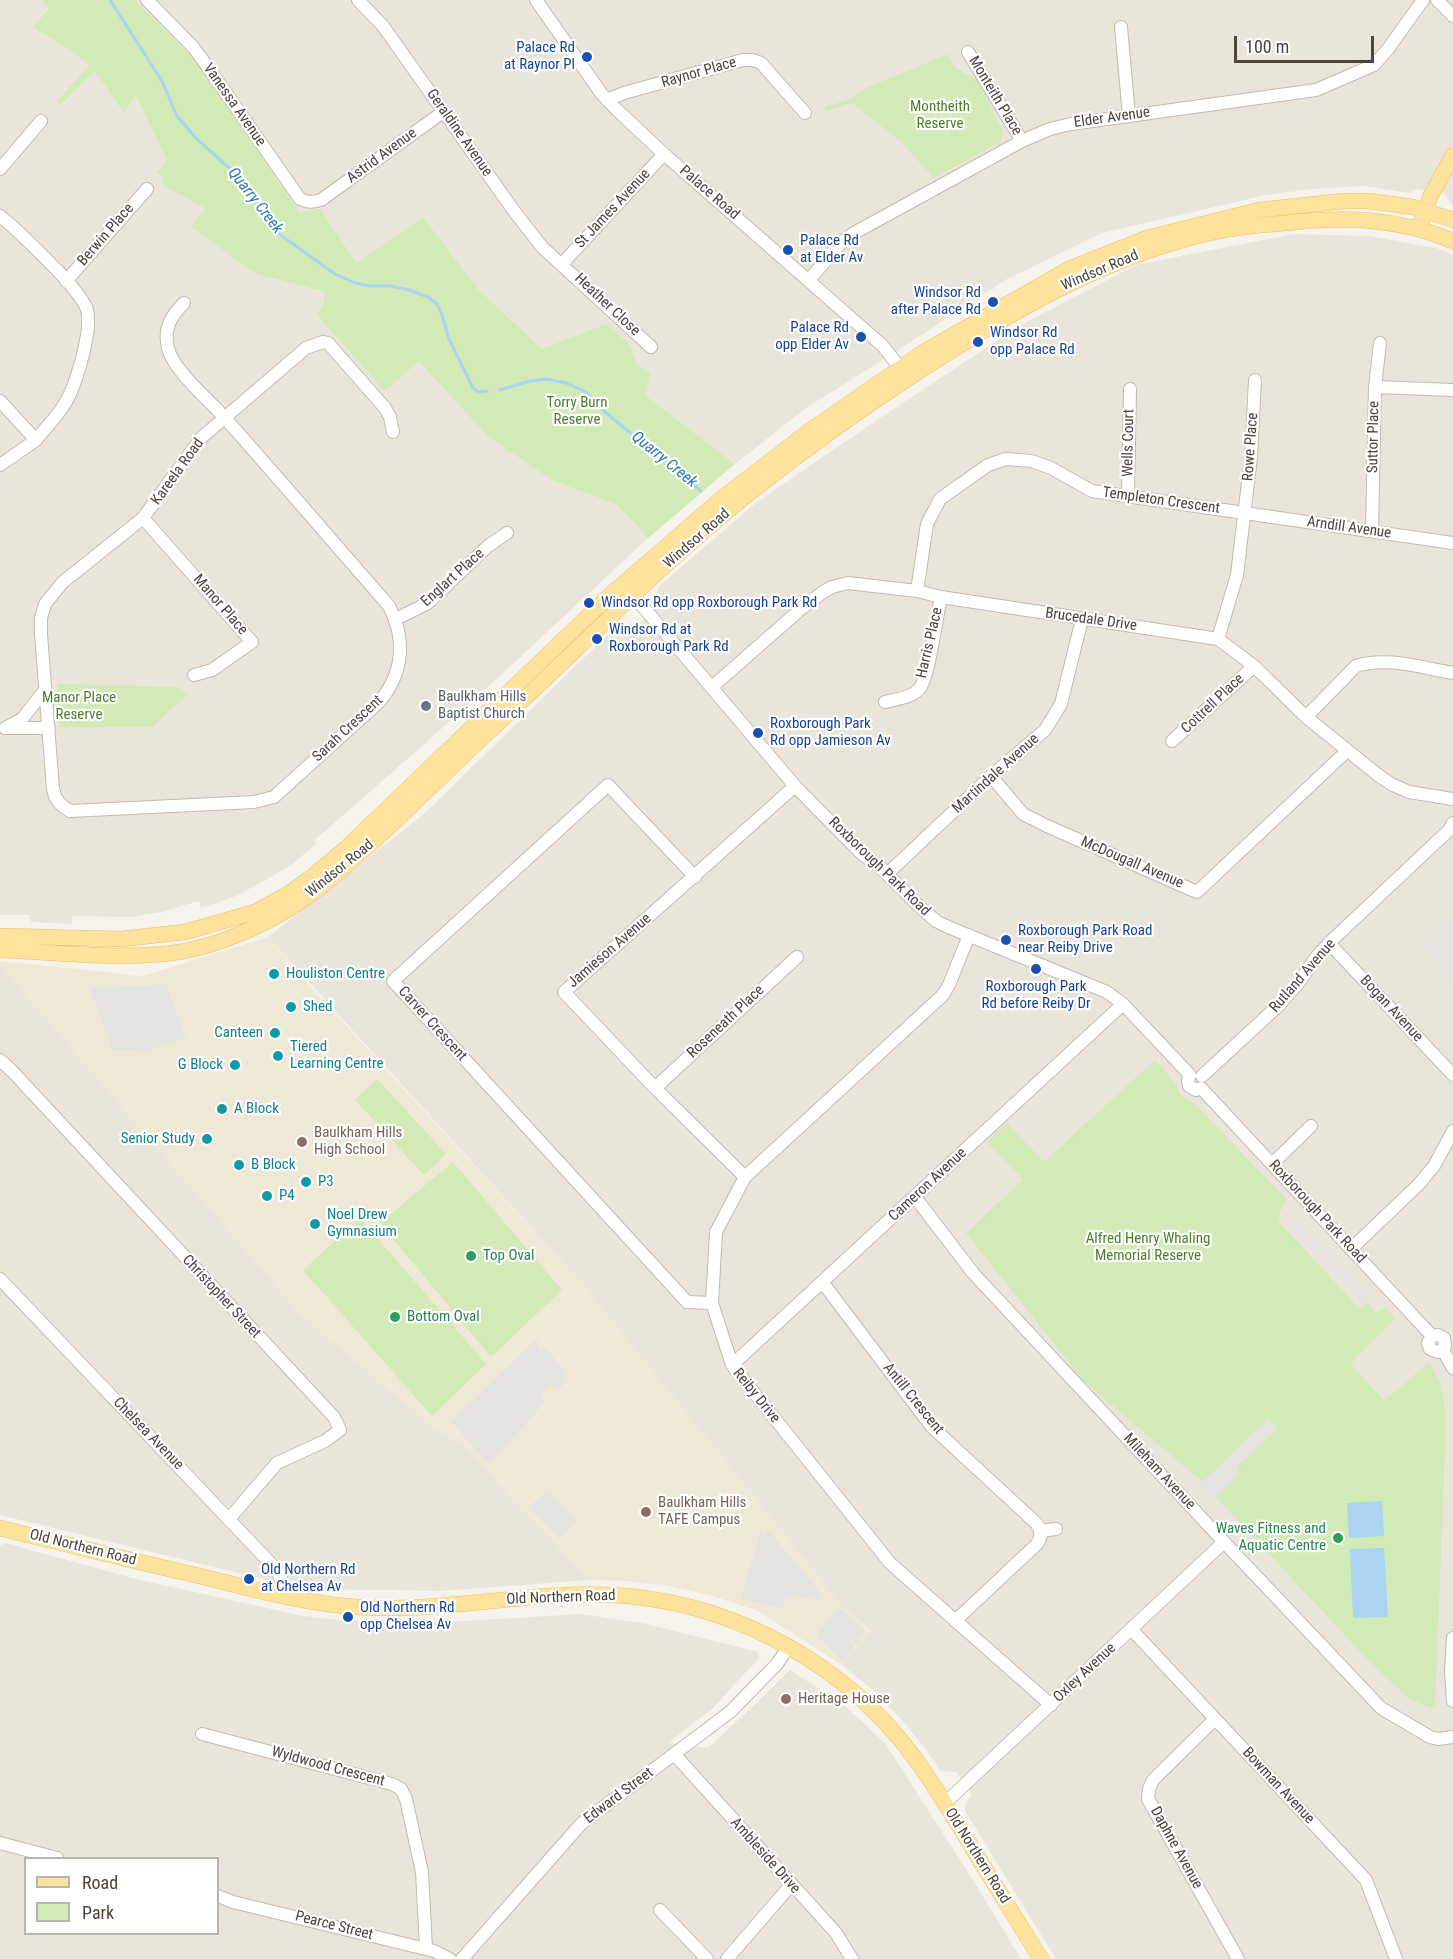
<!DOCTYPE html>
<html>
<head>
<meta charset="utf-8">
<style>
  body { margin:0 }
  #map { position:relative; width:1453px; height:1959px; overflow:hidden; background:#f6f3ec; font-family:"Roboto Condensed",sans-serif }
  canvas { display:block }
  .legend { position:absolute; left:24px; top:1857px; width:195px; height:78px; box-sizing:border-box; background:#fff; border:2px solid #b7b4b0; margin:0; padding:8px 10px; list-style:none; font-size:18px; color:#4b4439 }
  .legend li { display:flex; align-items:center; gap:12px; height:30px }
  .legend b { width:30px; border:2px solid #b7b4b0 }
  .scale { position:absolute; left:1234px; top:36px; width:140px; height:27px; box-sizing:border-box; border:3px solid #4b4439; border-top:0; padding-left:8px; font-size:18px; line-height:21px; white-space:nowrap; color:#4b4439; -webkit-text-stroke:4px #fff; paint-order:stroke }
</style>
</head>
<body>
<div id="map">
<canvas width="1453" height="1959"></canvas>
<ul class="legend">
<li><b style="height:8px;background:#ffe39c"></b>Road</li>
<li><b style="height:16px;background:#d2eab5"></b>Park</li>
</ul>
<div class="scale">100 m</div>
</div>
<script>
const ctx = document.querySelector('canvas').getContext('2d');
ctx.lineJoin = 'round';
function fillPath(path, color) { ctx.fillStyle = color; ctx.fill(path, 'evenodd'); }
function stroke(path, color, width, dash) { ctx.strokeStyle = color; ctx.lineWidth = width; ctx.lineCap = dash ? 'butt' : 'round'; ctx.setLineDash(dash || []); ctx.stroke(path); }
function write(font, color, halo, rows, align = 'center') {
  ctx.font = font + ' "Roboto Condensed",sans-serif'; ctx.lineWidth = 4.5; ctx.setLineDash([]); ctx.textBaseline = 'middle'; ctx.strokeStyle = halo; ctx.fillStyle = color; for (const [text, x, y, turn = 0] of rows) {
    ctx.save(); ctx.translate(x, y); ctx.rotate((+turn || 0) * Math.PI / 180); ctx.textAlign = isNaN(turn) ? turn : align; if (halo) ctx.strokeText(text, 0, 0); ctx.fillText(text, 0, 0); ctx.restore();
  }
}
fillPath(new Path2D(`
  M0 0H42L49 7 34 27 73 52 89 66 57 102 61 106 94 72 103 83 122 112 136 96 167 160 205 208 191 227 248 269 260 275 325 292 323 304 385 391 419 360 488 437 553 481 616 504 648 538 473 701 315 840 316 844 292 864 266 880 236 896 201 908 199 901 161 912 131 917 72 916V924L31 922 29 915H0Z
  M135 0H1453V207L1445 194 1416 189 1408 193 1365 186 1312 189 1266 195 1102 233 1007 279 878 363 806 408 735 464 645 395 651 371 642 368 634 360 630 347 605 324 542 349 479 290 423 218 358 264 320 210 299 212 195 60Z
  M1293 234 1369 236 1436 248 1453 255V1959H1056L965 1811 966 1802 972 1795 956 1772 940 1771 925 1748 901 1719 873 1690 842 1665 871 1631 842 1606 584 1286 268 937 426 812 618 625 637 626 657 605 658 587 757 502 877 420 1019 326 1136 265Z
  M0 965 431 1426 461 1443 589 1580 440 1591 304 1589 0 1515Z
  M5 1543 140 1580 303 1616 347 1621 447 1622 581 1614 647 1624 758 1652 759 1658 712 1709 668 1743 708 1748 747 1712 790 1670 844 1705 885 1743 978 1888 1021 1959H0V1546ZM26 1858H218V1934H26Z`), '#eae5da');
fillPath(new Path2D(`
  M1453 915V982L1420 945Z`), '#e6e2dd');
fillPath(new Path2D(`
  M268 937 320 997 584 1286 842 1606 871 1632 842 1665 758 1611 710 1595 664 1585 628 1581 589 1580 461 1443 431 1426 301 1316 0 966V961L143 976Z`), '#efe8d6');
fillPath(new Path2D(`
  M42 0H135L195 60 299 212 320 209 357 263 423 217 479 290 542 349 605 324C613 331 625 338 630 347 638 361 632 365 651 371L645 395 735 464 648 538 616 504 553 481 488 437 419 361 385 391 317 315 323 304 325 292 260 275 248 269 191 227 205 208 164 186 163 178 157 172 167 160 136 96 123 113 103 83 94 72 60 106 56 102 89 66 73 52 33 27 49 8Z
  M949 54C953 73 965 70 977 81L1003 132 1000 142 934 178 900 141 852 103 826 111 825 107 847 100 868 87Z
  M58 684 178 687 182 692 187 695 152 727H59Z
  M1155 1060C1161 1067 1170 1074 1174 1083 1180 1093 1182 1099 1194 1103L1287 1200 1279 1213V1222L1359 1308 1367 1302 1376 1313 1386 1307 1395 1319 1350 1363 1384 1401 1428 1363C1443 1378 1445 1404 1446 1423L1435 1708 1428 1707 1408 1698 1369 1661 1201 1481 1083 1380 966 1233 1023 1180 987 1142 1007 1123 1044 1162Z
  M377 1079 446 1154 424 1175 355 1100Z
  M453 1162 562 1290 491 1357 380 1223Z
  M360 1218 486 1364 432 1416 303 1270Z`), '#d2eab5');
fillPath(new Path2D(`
  M166 984 186 1038 140 1053 137 1050 113 1051 90 989Z
  M1295 1219 1370 1299 1364 1305 1289 1224Z
  M537 1339 539 1352 545 1348 565 1370 561 1375 567 1381 557 1391 551 1385 540 1395 546 1401 489 1463 451 1422Z
  M1268 1419 1277 1429 1236 1468 1240 1473 1213 1500 1199 1485Z
  M547 1490 577 1522 560 1539 529 1507Z
  M769 1531 822 1595 818 1600 797 1596 786 1599 783 1609 741 1598 760 1532 763 1536Z
  M838 1608 865 1631 856 1644 851 1640 849 1642 854 1647 842 1661 818 1637 817 1634Z`), '#e5e3e0');
fillPath(new Path2D(`
  M1382 1501 1384 1536 1349 1538 1347 1503Z
  M1384 1548 1388 1617 1353 1618 1350 1549Z`), '#a9d4f2');
stroke(new Path2D(`
  M110 0 162 81 177 116 196 138 240 178 275 231 335 274 355 283 371 286H390L409 290 428 297 437 304 442 315 449 339 473 388 479 392 487 391
  M500 390 530 381 547 379 566 383 586 392 605 412 701 491`), '#a9d4f2', 3);
const minor = new Path2D(`
  M147 0 193 47 205 63 300 199C308 203 313 202 321 200L443 112
  M358 0 383 26 514 211 542 247 651 347
  M536 0 601 93 616 109 664 154 883 346 900 368
  M1437 0 1453 16
  M1121 27 1129 116
  M968 52 1022 141
  M607 100 624 93 743 60H753L761 63 805 113
  M0 169 41 121
  M0 216C21 233 38 251 57 270 67 281 79 293 86 307 94 326 77 381 67 400 59 415 46 427 36 440
  M562 264 664 154
  M809 280 840 244 854 233 1022 141 1050 129 1071 124 1316 90 1374 65 1388 49 1423 0
  M66 281 147 189
  M184 303C171 316 163 329 168 348 173 370 209 400 225 418 280 480 334 543 389 606 406 639 404 673 379 702L274 797 254 802 70 811C60 805 55 800 53 789L41 634V618L45 604 63 582 143 518 201 438 306 348 323 342 328 343 385 408 390 417 393 432
  M1375 387 1453 390
  M0 401 36 440 0 465
  M1128 496 1130 389
  M143 518 252 642 212 670 194 675
  M1372 531 1375 387 1380 343
  M628 589 795 786 862 854 879 866 921 908 936 921 948 927 1107 992 1123 1004 1190 1075
  M917 591 927 524 940 499 988 465 1006 459 1031 461 1051 468 1092 491 1453 543
  M396 619 428 603 488 546 507 533
  M1218 639 1237 575 1251 457 1255 380
  M712 687 802 608 823 592 832 587 848 583 917 591 941 597 1218 639 1254 666 1306 717 1378 775 1391 784 1409 792 1453 799
  M885 702C896 699 912 698 920 688 929 677 937 614 941 597
  M1306 717 1356 666C1387 656 1422 668 1453 673
  M5 728 22 719 45 690
  M8 728H49
  M1172 741 1254 666
  M991 776 1023 814 1047 826 1197 892 1347 751
  M887 874 991 776 1045 730 1061 704 1082 619
  M695 877 608 785 393 981 687 1302 712 1303
  M969 935 949 985 943 995 745 1177 716 1232 712 1303 732 1365 890 1563 1051 1705
  M1329 943 1453 1075
  M0 1060 12 1071 334 1417 340 1430 325 1441 277 1463 229 1519
  M1190 1075 1188 1080 1189 1086 1196 1090 1201 1088
  M1202 1076 1279 1005 1299 982 1317 956 1329 943 1449 830 1453 823
  M655 1088 797 957
  M1201 1088 1432 1336
  M1272 1164 1311 1126
  M745 1177 655 1088 564 992 795 786
  M915 1197 973 1273 1224 1542 1381 1708 1430 1737 1438 1739 1453 1737
  M1351 1249 1419 1184 1434 1166 1453 1131
  M0 1279 276 1569 281 1579 279 1595
  M823 1283 931 1426 1036 1523C1042 1530 1042 1537 1037 1544L955 1621
  M1432 1336 1428 1343 1430 1349 1438 1352 1443 1350
  M1432 1336 1438 1335 1444 1338 1445 1345 1443 1350
  M1443 1350 1453 1368
  M732 1365 1123 1004
  M1040 1531 1056 1529
  M1132 1630 1366 1880 1396 1959
  M1453 1638 1451 1671 1453 1701
  M1215 1719 1153 1780 1149 1789 1148 1799 1238 1959
  M202 1734 392 1784 401 1789 406 1799 422 1872 426 1948
  M675 1755 836 1933 852 1959
  M945 1803 1224 1542
  M0 1843 57 1858
  M218 1896 233 1902 434 1951 450 1959
  M660 1910 707 1959
  M462 1959 581 1824 730 1712 777 1664 789 1646
  M727 1959 791 1885`);
const major = new Path2D(`
  M1422 220 1430 197 1453 155
  M0 936 121 939 185 932 255 912 288 894 313 876 344 850 609 596 721 499 808 432 922 353 1069 269 1147 238 1259 210 1344 201H1369L1413 207 1453 220
  M0 950C52 952 111 959 162 954 190 952 219 943 244 932 308 906 358 856 407 810 446 772 485 735 525 698 599 628 672 555 752 491 805 449 861 409 918 372 1007 314 1098 261 1201 235 1229 228 1258 225 1286 223 1344 216 1398 218 1453 241
  M0 1528C69 1545 138 1562 208 1578 257 1590 306 1604 357 1607 442 1613 527 1591 613 1595 723 1601 828 1654 899 1738 924 1768 944 1802 964 1834 989 1876 1015 1917 1041 1959`);
stroke(minor, '#c2bbae', 14);
stroke(major, '#e6c16a', 16);
stroke(minor, '#fff', 12);
stroke(major, '#ffe39c', 15);
for (const [x, y, r, color] of [
  [587,57,6,"#1a4fb4"],
  [788,250,6,"#1a4fb4"],
  [993,302,6,"#1a4fb4"],
  [861,337,6,"#1a4fb4"],
  [978,342,6,"#1a4fb4"],
  [589,603,6,"#1a4fb4"],
  [597,639,6,"#1a4fb4"],
  [426,706,6,"#6b7280"],
  [758,733,6,"#1a4fb4"],
  [1006,940,6,"#1a4fb4"],
  [1036,969,6,"#1a4fb4"],
  [274,974,6,"#0f9aa8"],
  [291,1007,6,"#0f9aa8"],
  [275,1033,6,"#0f9aa8"],
  [278,1056,6,"#0f9aa8"],
  [235,1065,6,"#0f9aa8"],
  [222,1109,6,"#0f9aa8"],
  [207,1139,6,"#0f9aa8"],
  [302,1142,6,"#8d6e63"],
  [239,1165,6,"#0f9aa8"],
  [306,1182,6,"#0f9aa8"],
  [267,1196,6,"#0f9aa8"],
  [315,1224,6,"#0f9aa8"],
  [471,1256,6,"#2e9e5b"],
  [395,1317,6,"#2e9e5b"],
  [646,1512,6,"#8d6e63"],
  [1338,1538,6,"#2e9e5b"],
  [249,1579,6,"#1a4fb4"],
  [348,1617,6,"#1a4fb4"],
  [786,1699,6,"#8d6e63"]
]) { const dot = new Path2D(); dot.arc(x, y, r, 0, 2 * Math.PI); ctx.fillStyle = color; ctx.fill(dot); stroke(dot, '#fff', 2); }
write('15px', '#164399', '#fff', [
  ["Palace Rd",575,48,"right"],
  ["at Raynor Pl",575,65,"right"],
  ["Palace Rd",800,241],
  ["at Elder Av",800,258],
  ["Windsor Rd",981,293,"right"],
  ["after Palace Rd",981,310,"right"],
  ["Palace Rd",849,328,"right"],
  ["opp Elder Av",849,345,"right"],
  ["Windsor Rd",990,333],
  ["opp Palace Rd",990,350],
  ["Windsor Rd opp Roxborough Park Rd",601,603],
  ["Windsor Rd at",609,630],
  ["Roxborough Park Rd",609,647],
  ["Roxborough Park",770,724],
  ["Rd opp Jamieson Av",770,741],
  ["Roxborough Park Road",1018,931],
  ["near Reiby Drive",1018,948],
  ["Roxborough Park",1036,987,"center"],
  ["Rd before Reiby Dr",1036,1004,"center"],
  ["Old Northern Rd",261,1570],
  ["at Chelsea Av",261,1587],
  ["Old Northern Rd",360,1608],
  ["opp Chelsea Av",360,1625]
], 'left');
write('15px', '#4b4439', '#fff', [
  ["Raynor Place",699,73,-16],
  ["Monteith Place",995,96,59],
  ["Vanessa Avenue",234,105,55],
  ["Elder Avenue",1112,118,-8],
  ["Geraldine Avenue",459,133,55],
  ["Astrid Avenue",382,156,-36],
  ["Palace Road",709,193,41],
  ["St James Avenue",613,209,-47],
  ["Berwin Place",106,235,-49],
  ["Windsor Road",1100,271,-23],
  ["Heather Close",607,305,43],
  ["Suttor Place",1374,437,-89],
  ["Wells Court",1129,443,-89],
  ["Rowe Place",1251,447,-86],
  ["Kareela Road",178,472,-54],
  ["Templeton Crescent",1161,501,8],
  ["Arndill Avenue",1349,528,8],
  ["Windsor Road",697,539,-41],
  ["Englart Place",453,578,-42],
  ["Manor Place",220,605,49],
  ["Brucedale Drive",1091,620,8],
  ["Harris Place",930,643,-77],
  ["Cottrell Place",1213,704,-43],
  ["Sarah Crescent",348,729,-43],
  ["Martindale Avenue",996,774,-42],
  ["McDougall Avenue",1132,863,23],
  ["Roxborough Park Road",879,867,44],
  ["Windsor Road",340,869,-39],
  ["Jamieson Avenue",610,951,-41],
  ["Rutland Avenue",1303,976,-49],
  ["Bogan Avenue",1391,1009,47],
  ["Roseneath Place",726,1022,-43],
  ["Carver Crescent",432,1024,48],
  ["Cameron Avenue",928,1185,-43],
  ["Roxborough Park Road",1317,1212,47],
  ["Christopher Street",221,1297,47],
  ["Reiby Drive",756,1396,51],
  ["Antill Crescent",913,1399,51],
  ["Chelsea Avenue",148,1434,46],
  ["Mileham Avenue",1159,1472,47],
  ["Old Northern Road",83,1548,14],
  ["Old Northern Road",561,1598,-2],
  ["Oxley Avenue",1085,1673,-43],
  ["Wyldwood Crescent",328,1767,15],
  ["Bowman Avenue",1278,1786,47],
  ["Edward Street",619,1796,-37],
  ["Daphne Avenue",1176,1848,61],
  ["Ambleside Drive",765,1856,48],
  ["Old Northern Road",977,1856,58],
  ["Pearce Street",334,1926,14]
]);
write('15px', '#4a7f2a', '#fff', [
  ["Montheith",940,107],
  ["Reserve",940,124],
  ["Torry Burn",577,403],
  ["Reserve",577,420],
  ["Manor Place",79,698],
  ["Reserve",79,715],
  ["Alfred Henry Whaling",1148,1239],
  ["Memorial Reserve",1148,1256]
]);
write('15px', '#5b616d', '#fff', [
  ["Baulkham Hills",438,697],
  ["Baptist Church",438,714]
], 'left');
write('15px', '#0d838f', '#fff', [
  ["Houliston Centre",286,974],
  ["Shed",303,1007],
  ["Canteen",263,1033,"right"],
  ["Tiered",290,1047],
  ["Learning Centre",290,1064],
  ["G Block",223,1065,"right"],
  ["A Block",234,1109],
  ["Senior Study",195,1139,"right"],
  ["B Block",251,1165],
  ["P3",318,1182],
  ["P4",279,1196],
  ["Noel Drew",327,1215],
  ["Gymnasium",327,1232]
], 'left');
write('15px', '#785e54', '#fff', [
  ["Baulkham Hills",314,1133],
  ["High School",314,1150],
  ["Baulkham Hills",658,1503],
  ["TAFE Campus",658,1520],
  ["Heritage House",798,1699]
], 'left');
write('15px', '#27864d', '#fff', [
  ["Top Oval",483,1256],
  ["Bottom Oval",407,1317],
  ["Waves Fitness and",1326,1529,"right"],
  ["Aquatic Centre",1326,1546,"right"]
], 'left');
write('italic 16px', '#2e7ab2', '#fff', [
  ["Quarry Creek",255,201,52],
  ["Quarry Creek",664,460,39]
]);
</script>
</body>
</html>
